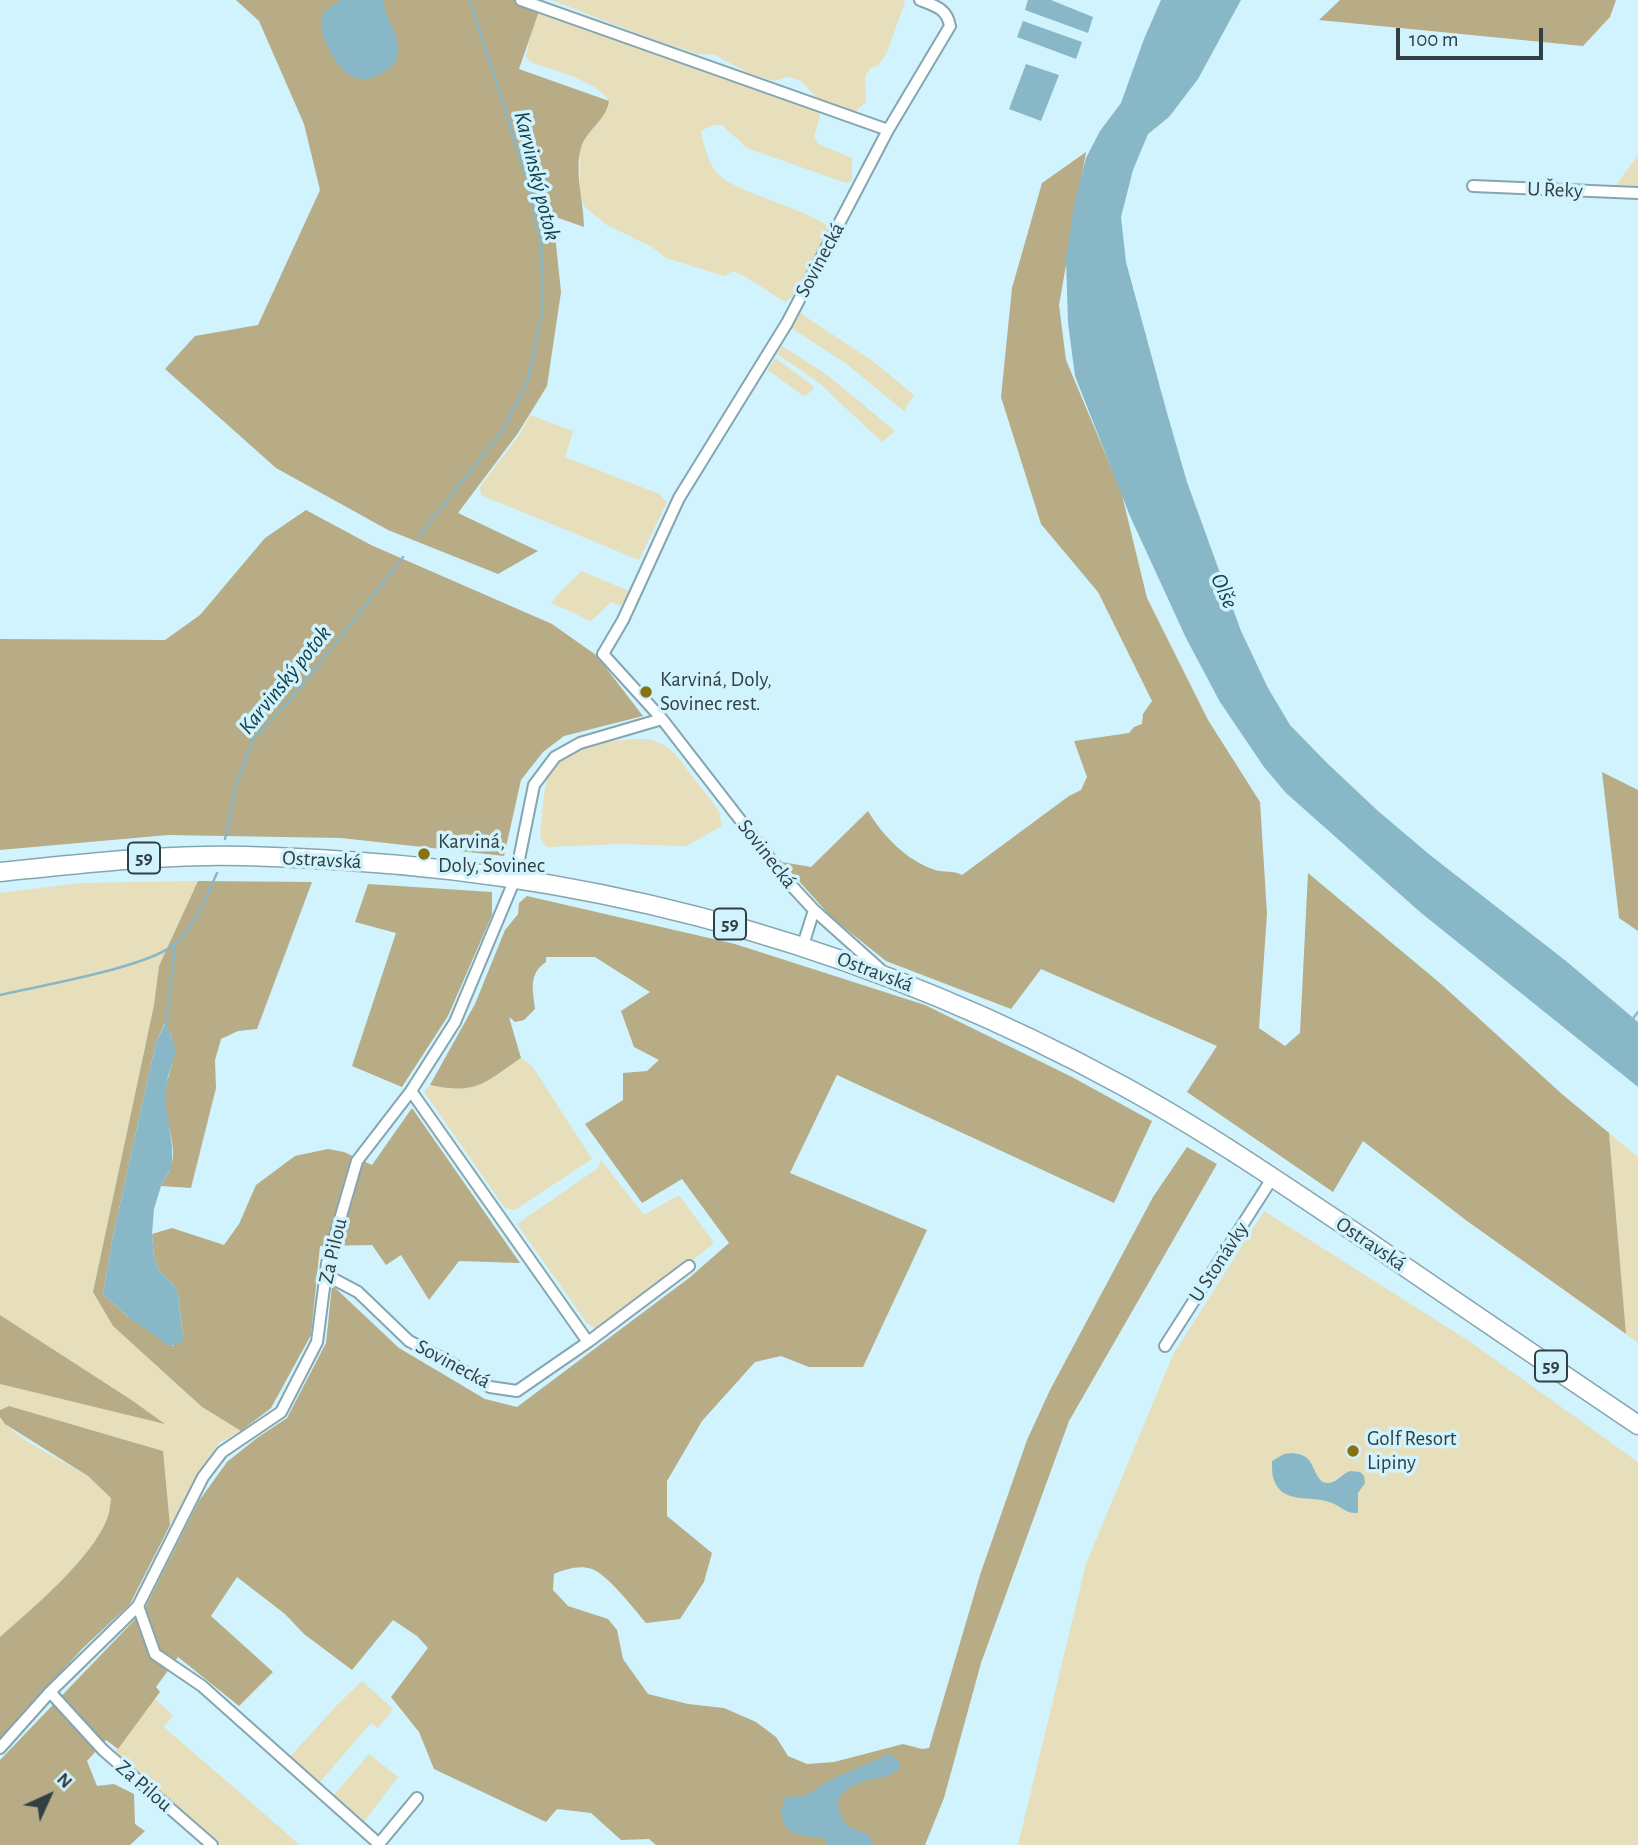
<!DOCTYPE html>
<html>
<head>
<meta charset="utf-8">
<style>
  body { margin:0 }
  #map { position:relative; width:1638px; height:1845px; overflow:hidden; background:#d0f3fd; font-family:"Alegreya Sans",sans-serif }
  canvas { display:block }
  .north { position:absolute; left:14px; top:1761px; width:70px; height:70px; -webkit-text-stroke:5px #d0f3fd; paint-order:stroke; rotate:45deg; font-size:19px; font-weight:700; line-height:28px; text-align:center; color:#324044 }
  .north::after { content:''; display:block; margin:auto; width:24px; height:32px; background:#324044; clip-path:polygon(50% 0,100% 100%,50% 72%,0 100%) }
  .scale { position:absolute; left:1396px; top:28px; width:147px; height:32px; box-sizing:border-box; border:4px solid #324044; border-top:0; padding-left:9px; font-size:21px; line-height:24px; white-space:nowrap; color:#324044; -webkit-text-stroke:5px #d0f3fd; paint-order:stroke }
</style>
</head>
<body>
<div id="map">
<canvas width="1638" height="1845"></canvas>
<div class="north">N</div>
<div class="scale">100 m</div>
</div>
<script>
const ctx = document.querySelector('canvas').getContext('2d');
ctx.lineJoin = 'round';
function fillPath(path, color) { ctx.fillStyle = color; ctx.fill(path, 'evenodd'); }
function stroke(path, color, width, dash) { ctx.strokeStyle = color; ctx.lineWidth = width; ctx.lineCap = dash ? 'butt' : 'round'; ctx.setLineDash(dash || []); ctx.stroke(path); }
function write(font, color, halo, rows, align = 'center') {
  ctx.font = font + ' "Alegreya Sans",sans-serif'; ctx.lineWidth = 7; ctx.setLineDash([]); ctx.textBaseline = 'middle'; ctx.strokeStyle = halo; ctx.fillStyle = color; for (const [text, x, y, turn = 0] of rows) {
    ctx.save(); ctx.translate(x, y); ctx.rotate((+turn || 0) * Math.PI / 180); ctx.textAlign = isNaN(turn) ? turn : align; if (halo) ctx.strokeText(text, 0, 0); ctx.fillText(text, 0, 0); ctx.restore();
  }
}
fillPath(new Path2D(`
  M551 0H904L905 2 887 52 878 66 871 68 865 76 866 102 855 112 818 99 801 81 793 78 787 77 775 81 752 75 715 55 697 54 647 37Z
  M542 13 818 111 820 116 814 137 820 145 852 158V181L846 183 747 148 722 125H713L701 131C703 143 708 162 716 172 731 191 800 207 825 224L828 231 792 297 785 302C768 292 752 279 733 271L724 276 666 258 652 247 605 224 584 206 580 197V151L587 135 599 122 609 101C598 81 552 70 530 62L526 56 533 24 538 14Z
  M1638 155V190L1613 189Z
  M800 313 874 362 914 395 904 411 844 362 791 328Z
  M782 346 826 374 895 431 882 442 818 382 777 354Z
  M775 358 812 385 814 388 806 396 802 395 768 370Z
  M530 415 573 431 565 457 659 494 667 502 639 560 481 495 480 487 520 434Z
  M581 571 629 591 621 606 611 602 591 621 551 603C560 590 571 583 581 571Z
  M632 739H649L666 746 676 755 719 811 722 826 686 846 620 844 548 847C537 840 541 830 542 818 543 803 544 787 549 774 559 745 607 742 632 739Z
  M198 881 159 967 154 1005 93 1292 113 1326 202 1407 241 1431 219 1443 201 1469 170 1525 163 1451 9 1406 0 1410V1384L163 1423 133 1401 0 1315V893L80 883Z
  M521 1058 532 1066 592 1159 515 1210 505 1208 424 1092 430 1085C477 1095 484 1083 521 1058Z
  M1609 1133 1638 1157V1343L1626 1334Z
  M601 1160 644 1215 679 1195 714 1243 638 1305 596 1329 587 1323 517 1224 598 1168Z
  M1264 1211 1469 1341 1638 1462V1845H1018L1086 1564 1173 1355Z
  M0 1417C15 1440 63 1460 86 1475 95 1481 103 1490 111 1497 110 1504 110 1513 107 1519 92 1557 32 1610 0 1637Z
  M362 1681 393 1709 378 1728 371 1723 319 1783 289 1758 337 1705Z
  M155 1699 173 1715 164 1727 300 1845H221L115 1752Z
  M369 1754 398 1777 363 1823 333 1796Z`), '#e7debb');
fillPath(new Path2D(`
  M236 0H538V14L519 69 609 101C606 121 586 130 581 148 574 171 584 203 584 227L553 216 561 292 547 386 518 433 458 513 538 551 498 574 388 530 276 468 165 369 195 336 258 325 320 190 304 124 259 21Z
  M1340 0H1616L1610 17 1583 46 1319 20Z
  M1086 152 1059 305 1066 360 1121 491 1147 598 1208 720 1260 802 1267 914 1259 1028 1285 1046 1300 1033 1308 873 1441 984 1563 1095 1609 1133 1626 1334 1467 1221 1363 1141 1333 1192 1187 1092 1217 1046 1041 969 1011 1009 886 961 832 918 782 862 811 867 868 811C882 835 907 861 935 870 944 873 953 870 962 875L1069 796 1081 790 1087 777 1074 741 1129 733 1134 727 1142 724 1143 714 1152 701 1098 592 1041 524 1001 397 1012 288 1042 183Z
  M306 510 371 545 552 624 596 655 643 716 564 736 543 752 521 780 504 856 341 838 168 835 0 850V639L165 640 200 615 265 538Z
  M1602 772 1638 790V931L1619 918Z
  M198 881 312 882 257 1029 238 1031 221 1039 215 1060 216 1088 191 1188 161 1186C164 1180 169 1173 171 1167 178 1146 165 1123 165 1101 165 1068 184 1057 165 1023L156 1042 113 1236 103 1294 127 1316 173 1346 183 1338 178 1293 172 1283 159 1271 154 1257 152 1234 172 1228 224 1245 239 1224 256 1185 295 1156 328 1149 344 1152 372 1165 412 1108 520 1263 459 1261 429 1300 401 1255 386 1265 372 1245 320 1246 311 1335 271 1408 241 1431 202 1407 113 1326 93 1292 154 1005 159 966Z
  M368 884 492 892V915L448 1016 402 1087 352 1066 396 933 355 922Z
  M527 896 735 944 925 1005 1072 1077 1152 1121 1114 1203 837 1075 790 1173 927 1230 863 1367H809L781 1356 755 1362 702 1421 667 1481V1516L712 1553 704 1582 680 1619 646 1623C635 1610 607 1574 592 1569 579 1565 566 1569 554 1574L553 1590 568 1606 608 1619 617 1630 623 1659 648 1694 688 1704 724 1708 756 1722 776 1737 788 1756 807 1764 834 1762 903 1744 922 1749 929 1748 980 1575 1027 1440 1050 1390 1153 1197 1187 1147 1217 1164 1069 1421 981 1663 944 1798 925 1845H656L649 1839 621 1840 591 1813 557 1809 546 1822 434 1769 419 1732 391 1697 428 1648 417 1636 393 1620 352 1670 304 1634 285 1614 237 1577 211 1616 273 1672 239 1706 178 1657 156 1687 160 1692 118 1749 106 1740 87 1761 97 1786 114 1784 134 1794 135 1824 145 1831 130 1845H0V1760L144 1610 199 1501 227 1462 257 1438 287 1418 326 1343 332 1285 399 1348 485 1399 517 1407 689 1278 729 1243 682 1179 642 1203 585 1124 623 1100V1073L647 1071 659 1060 634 1047 621 1011 650 992 595 957H546V962C528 974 533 990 535 1009L524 1020 515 1022 509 1017 521 1058C484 1083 477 1095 430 1085L475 1004 505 930 518 914 519 903Z
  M0 1315 133 1401 165 1424 0 1384Z
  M9 1406 163 1451 170 1525 130 1604 83 1648 0 1739V1637C32 1609 92 1558 107 1519 110 1513 110 1504 111 1498L88 1476 5 1424 0 1417V1410Z`), '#b7ac85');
fillPath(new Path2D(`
  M340 0H384C383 19 404 38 397 57 394 66 386 72 378 75 354 86 342 72 331 53 327 46 322 36 321 28 321 23 323 16 324 12Z
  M1028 0H1051L1093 17 1088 33 1025 10Z
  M1161 0H1241L1198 79 1169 117 1148 134 1133 170 1121 217 1126 262 1167 413 1187 482 1241 631 1268 688 1290 725 1327 763 1378 811 1430 855 1566 961 1638 1022V1087L1420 912 1286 793 1264 767 1220 702 1186 638 1130 516 1075 376 1068 323 1066 260 1074 205 1086 158 1100 131 1121 103 1144 39Z
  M1023 21 1082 42 1076 59 1017 37Z
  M1026 64 1059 75 1041 121 1009 109Z
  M166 1022 176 1051 168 1076 165 1101 172 1146V1166L161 1186 154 1209 152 1234 154 1257 159 1271 172 1283 178 1293 183 1338C182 1345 174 1346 168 1345L127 1316 103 1294 113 1236 156 1042Z
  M1292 1453C1298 1454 1303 1454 1308 1459 1316 1467 1317 1490 1335 1481 1340 1478 1344 1473 1350 1471L1360 1472 1364 1476 1365 1483 1358 1493V1513C1345 1514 1342 1506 1329 1502 1309 1495 1280 1505 1273 1477 1272 1472 1272 1465 1272 1461L1284 1454Z
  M890 1754 899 1761 900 1768C882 1784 854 1774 838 1800 840 1825 847 1827 868 1834L873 1845H827L824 1838C796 1836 773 1832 785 1797L804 1796 834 1778Z`), '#88b8c7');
stroke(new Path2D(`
  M418 537 502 431 528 380 543 308 541 242 526 176 470 0
  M225 839 237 782 253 739 292 698 403 557
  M0 995C38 986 151 967 176 943 196 925 206 897 217 873
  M1631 1021 1638 1012
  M166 1022 175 945`), '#88b8c7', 2.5);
const street = new Path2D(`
  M521 0 888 130
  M1473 186 1638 193
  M803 945 814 910
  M881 970 814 910 789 883 662 719 603 654 623 620 679 498 787 323 888 130 950 26C947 9 936 6 920 0
  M411 1091 588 1342
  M326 1275 358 1292 409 1341 451 1363 490 1387 517 1391 588 1342 689 1266
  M1165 1346 1273 1177
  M138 1606 155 1654 202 1686 379 1844
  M50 1692 103 1750 212 1845
  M0 1748 50 1692 138 1606 203 1477 222 1452 281 1412 317 1342 327 1264 357 1161 411 1091 455 1022 515 879 534 785 555 757 580 743 662 719
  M378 1845 417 1798`);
const primary = new Path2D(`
  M0 872C68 865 136 857 205 856 253 855 300 858 348 861 622 878 882 954 1123 1086 1209 1133 1290 1189 1372 1244 1460 1305 1549 1365 1638 1425`);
stroke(street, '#85a6b0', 14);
stroke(primary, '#85a6b0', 21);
stroke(street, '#fff', 10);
stroke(primary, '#fff', 18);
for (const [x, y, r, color] of [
  [646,692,7,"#877111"],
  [424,854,7,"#877111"],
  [1353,1451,7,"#877111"]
]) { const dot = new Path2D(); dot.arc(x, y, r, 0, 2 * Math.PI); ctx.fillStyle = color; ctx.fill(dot); stroke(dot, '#d0f3fd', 2.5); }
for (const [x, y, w] of [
  [144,858,32],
  [730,924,32],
  [1551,1366,32]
]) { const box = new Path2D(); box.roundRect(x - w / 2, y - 15.5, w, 31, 5); ctx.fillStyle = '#d0f3fd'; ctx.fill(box); stroke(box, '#324044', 2); }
write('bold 19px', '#324044', null, [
  ["59",144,858],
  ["59",730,924],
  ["59",1551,1366]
]);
write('21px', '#324044', '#d0f3fd', [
  ["U Řeky",1555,190,2],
  ["Sovinecká",820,260,-62],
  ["Sovinecká",767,854,52],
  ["Ostravská",322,860,3],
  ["Ostravská",875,972,21],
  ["Ostravská",1371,1244,34],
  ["Za Pilou",333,1251,-77],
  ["U Stonávky",1219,1262,-57],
  ["Sovinecká",453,1364,28],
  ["Za Pilou",144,1786,41]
]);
write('21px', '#324044', '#d0f3fd', [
  ["Karviná, Doly,",660,680],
  ["Sovinec rest.",660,704],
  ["Karviná,",438,842],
  ["Doly, Sovinec",438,866],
  ["Golf Resort",1367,1439],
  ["Lipiny",1367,1463]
], 'left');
write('italic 23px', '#14404b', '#d0f3fd', [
  ["Karvinský potok",537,176,76],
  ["Olše",1224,591,66],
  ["Karvinský potok",285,680,-51]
]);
</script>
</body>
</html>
